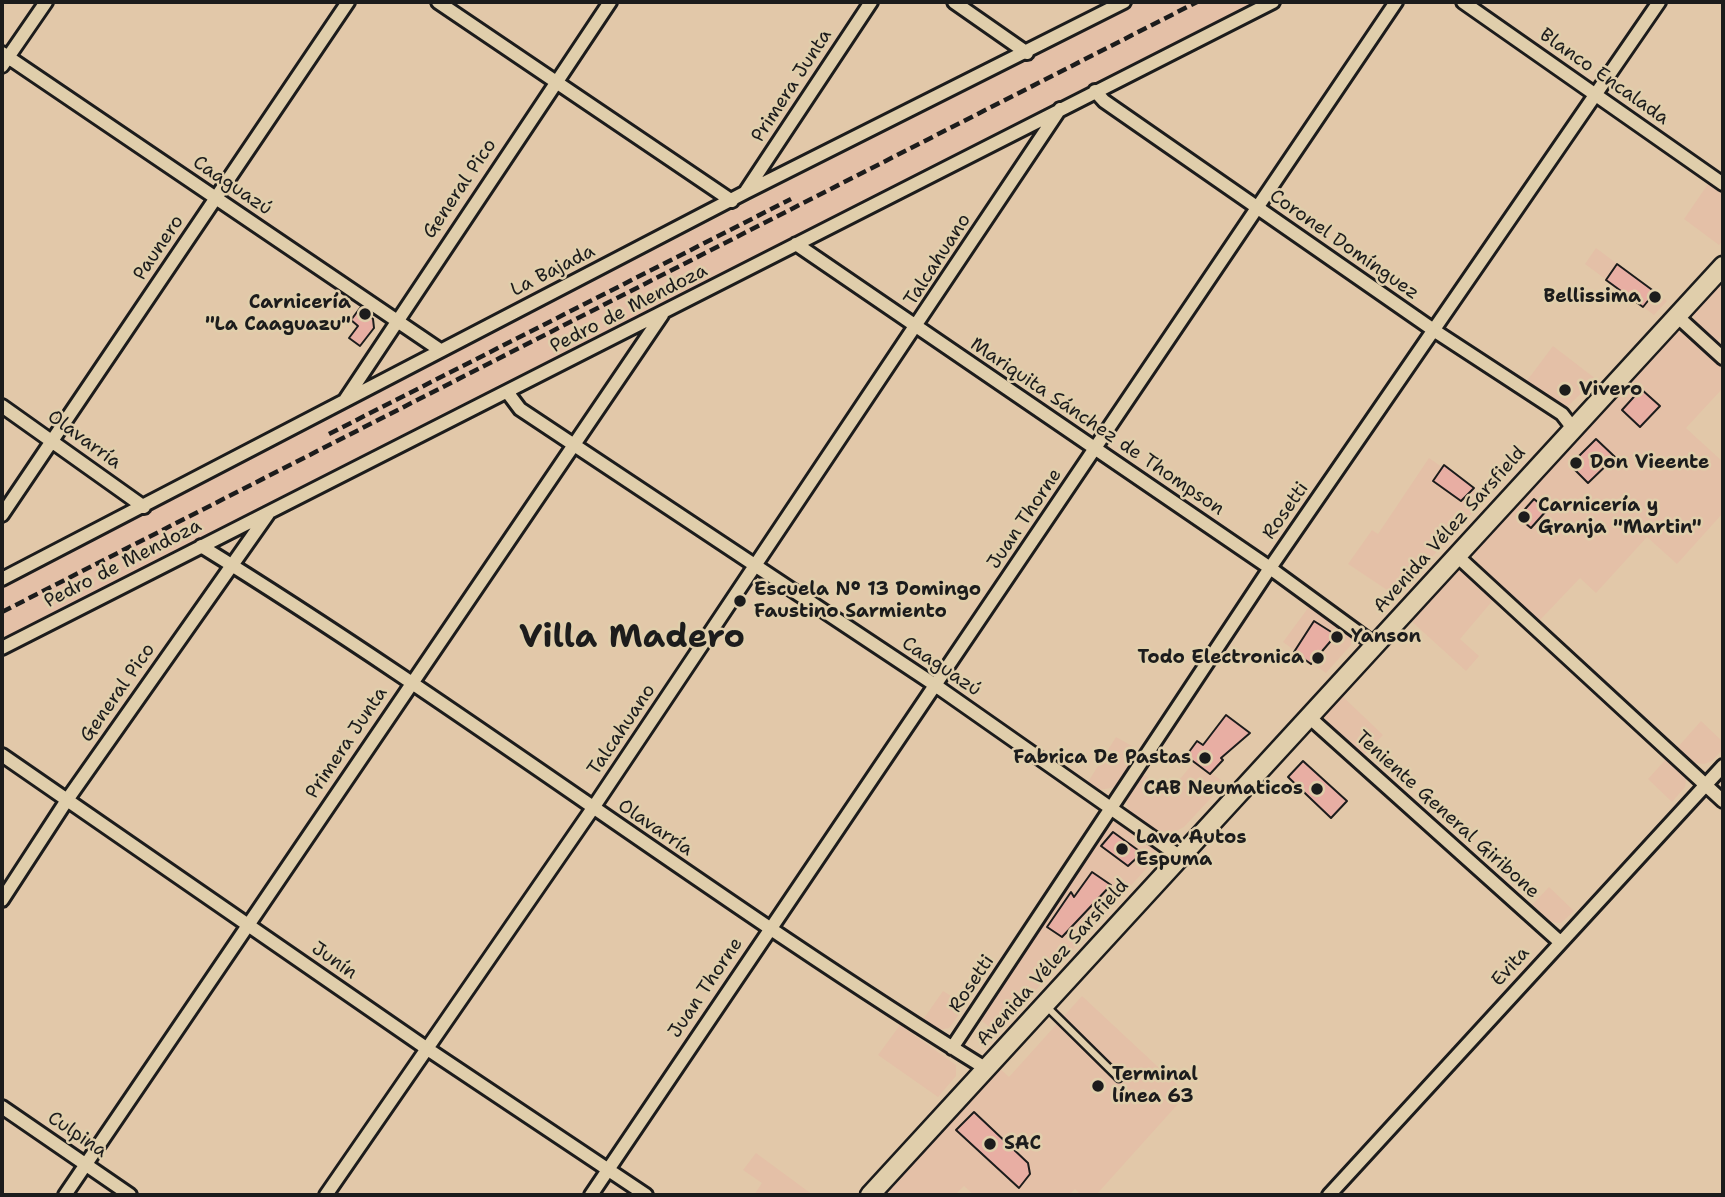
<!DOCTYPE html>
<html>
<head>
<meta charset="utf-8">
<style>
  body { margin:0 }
  #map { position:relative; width:1725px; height:1197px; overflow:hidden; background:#e2c8a9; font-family:"Shantell Sans",sans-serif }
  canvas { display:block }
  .frame { position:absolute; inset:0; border:4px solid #1c1c1c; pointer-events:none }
</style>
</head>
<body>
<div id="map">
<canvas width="1725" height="1197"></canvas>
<div class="frame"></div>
</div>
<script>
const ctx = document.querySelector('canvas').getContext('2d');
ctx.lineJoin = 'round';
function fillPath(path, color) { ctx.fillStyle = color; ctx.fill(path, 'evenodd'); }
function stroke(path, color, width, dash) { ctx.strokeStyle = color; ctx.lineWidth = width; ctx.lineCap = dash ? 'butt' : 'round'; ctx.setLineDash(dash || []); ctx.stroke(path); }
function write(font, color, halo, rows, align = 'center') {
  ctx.font = font + ' "Shantell Sans",sans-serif'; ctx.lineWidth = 5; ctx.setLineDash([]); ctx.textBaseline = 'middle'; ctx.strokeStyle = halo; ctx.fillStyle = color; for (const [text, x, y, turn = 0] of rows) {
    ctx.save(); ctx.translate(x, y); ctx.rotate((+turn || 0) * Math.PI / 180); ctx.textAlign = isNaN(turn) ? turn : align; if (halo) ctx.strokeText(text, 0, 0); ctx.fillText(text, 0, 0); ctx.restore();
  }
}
fillPath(new Path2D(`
  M1139 2H1254L2 640V584Z
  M1710 181 1723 190V240L1719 245 1684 219Z
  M1596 248 1667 301 1654 315 1585 264Z
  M1723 275V334L1717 342 1695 320 1692 309Z
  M1675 331 1686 334 1723 367V388L1686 428 1723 462V513L1677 564 1647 537 1596 593 1580 578 1539 621 1475 560 1473 551Z
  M1553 346 1596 379 1568 406 1560 405 1526 382Z
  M1429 458 1486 498 1396 596 1348 564 1372 530 1378 534Z
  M1457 569 1465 572 1494 599 1460 639 1479 656 1466 671 1408 618 1450 573Z
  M1311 604 1352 636 1351 645 1326 673 1283 642Z
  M1339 693 1383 735 1363 756 1327 722 1324 716Z
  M1701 721 1723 742V749L1712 761 1704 764 1695 763 1677 748Z
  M1116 737 1139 750 1116 787 1099 790 1088 782Z
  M1667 758 1686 779 1685 787 1672 802 1648 779Z
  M1195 761 1225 783 1184 827 1172 833 1158 831 1128 810 1126 799 1143 774 1169 792Z
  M1111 822H1120L1155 846 1156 858 1003 1026 991 1028 982 1021 981 1014Z
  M1549 887 1574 911 1561 923 1551 922 1532 905Z
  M943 991 966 1005 949 1028 939 1030 922 1021Z
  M1082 996 1187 1094 1096 1195H1081L1075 1189 1069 1195H974L964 1186 955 1195H889L891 1181 996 1065 1009 1077Z
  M900 1025 956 1065V1076L938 1097 878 1055Z
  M756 1153 813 1195H754L762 1183 743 1170Z`), '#e4c0a7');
const building = new Path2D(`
  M1617 264 1655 292 1643 307 1606 280Z
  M360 308 373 319 374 328 360 346 349 338 358 326 351 320Z
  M1641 389 1660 406 1640 427 1622 410Z
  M1596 439 1615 457 1588 483 1570 465Z
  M1444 465 1474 488 1461 501 1433 481Z
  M1534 499 1547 510 1531 528 1518 517Z
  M1314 621 1336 635 1311 664 1294 652Z
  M1226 715 1250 733 1221 758 1223 760 1210 774 1186 756 1197 741 1203 745Z
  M1303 761 1347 801 1331 818 1288 777Z
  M1113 832 1142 853 1128 866 1101 846Z
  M1092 872 1111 885 1062 937 1047 927 1071 892 1074 897Z
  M974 1112 1028 1163 1030 1174 1019 1188 956 1130Z`);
fillPath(building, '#e8aea3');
stroke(building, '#1c1c1c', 2);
const lane = new Path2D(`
  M1046 1006 1119 1078`);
const street = new Path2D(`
  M438 2 732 201
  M954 2 1027 53
  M1463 2 1723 184
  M2 53 440 350
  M2 66 46 2
  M1095 91 1104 101 1435 331 1562 414 1572 427
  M746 191 871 2
  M796 244 1270 568 1374 644
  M1678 317 1723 358
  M508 393 520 409 935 685 1179 856
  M345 400 610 2
  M2 406 144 507
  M2 515 348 2
  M201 546C468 711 718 903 985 1068
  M1456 555 1723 801
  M2 579 746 192 1124 2
  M2 648 1273 2
  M1309 717 1560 942
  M2 755 426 1048 646 1195
  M2 900 67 800 268 514
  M952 1048 1270 568 1659 2
  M2 1107 130 1195
  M65 1195 662 315
  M326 1195 593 808 1060 109
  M591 1195 1396 2
  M1329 1195 1723 766`);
const secondary = new Path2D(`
  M870 1195 1723 266`);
stroke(lane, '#1c1c1c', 11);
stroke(street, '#1c1c1c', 18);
stroke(secondary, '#1c1c1c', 23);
stroke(lane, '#e0ceab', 6);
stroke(street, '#e0ceab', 12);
stroke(secondary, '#e0ceab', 18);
stroke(new Path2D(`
  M329 434 791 199
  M2 612 1197 2`), '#1c1c1c', 4.5, [10, 5]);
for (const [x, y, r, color] of [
  [1655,297,7,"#1c1c1c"],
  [365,314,7,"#1c1c1c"],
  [1565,390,7,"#1c1c1c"],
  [1576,463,7,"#1c1c1c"],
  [1524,517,7,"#1c1c1c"],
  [740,601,7,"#1c1c1c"],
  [1337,637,7,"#1c1c1c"],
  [1318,658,7,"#1c1c1c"],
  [1205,758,7,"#1c1c1c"],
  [1317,789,7,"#1c1c1c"],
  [1122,849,7,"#1c1c1c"],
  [1098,1086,7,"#1c1c1c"],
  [990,1144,7,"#1c1c1c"]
]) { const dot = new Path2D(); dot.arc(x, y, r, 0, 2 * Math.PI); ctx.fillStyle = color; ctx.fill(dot); stroke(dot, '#e0ceab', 2.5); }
write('19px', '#1c1c1c', '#e0ceab', [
  ["Blanco Encalada",1604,77,35],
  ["Primera Junta",792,86,-57],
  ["Caaguazú",232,186,34],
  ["General Pico",460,189,-56],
  ["Coronel Domínguez",1344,245,35],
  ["Paunero",159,248,-56],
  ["Talcahuano",938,260,-57],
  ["La Bajada",553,271,-27],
  ["Pedro de Mendoza",629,309,-27],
  ["Mariquita Sánchez de Thompson",1097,427,34],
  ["Olavarría",84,440,36],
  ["Rosetti",1286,511,-55],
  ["Juan Thorne",1025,519,-56],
  ["Avenida Vélez Sarsfield",1450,530,-48],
  ["Pedro de Mendoza",123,564,-27],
  ["Caaguazú",941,667,34],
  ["General Pico",118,693,-55],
  ["Talcahuano",622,730,-56],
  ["Primera Junta",347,743,-56],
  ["Teniente General Giribone",1447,815,42],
  ["Olavarría",655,828,34],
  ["Junín",334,961,35],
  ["Avenida Vélez Sarsfield",1053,963,-48],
  ["Evita",1511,967,-48],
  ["Rosetti",972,984,-56],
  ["Juan Thorne",706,988,-56],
  ["Culpina",77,1135,34]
]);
write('bold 19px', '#1c1c1c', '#e0ceab', [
  ["Bellissima",1641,297,"right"],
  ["Carnicería",351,303,"right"],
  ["\"La Caaguazu\"",351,325,"right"],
  ["Vivero",1579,390],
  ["Don Vieente",1590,463],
  ["Carnicería y",1538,506],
  ["Granja \"Martin\"",1538,528],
  ["Escuela Nº 13 Domingo",754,590],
  ["Faustino Sarmiento",754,612],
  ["Yanson",1351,637],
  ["Todo Electronica",1304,658,"right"],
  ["Fabrica De Pastas",1191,758,"right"],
  ["CAB Neumaticos",1303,789,"right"],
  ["Lava Autos",1136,838],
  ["Espuma",1136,860],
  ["Terminal",1112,1075],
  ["línea 63",1112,1097],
  ["SAC",1004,1144]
], 'left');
write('bold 33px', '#1c1c1c', '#e0ceab', [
  ["Villa Madero",632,638]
]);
</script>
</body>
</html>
